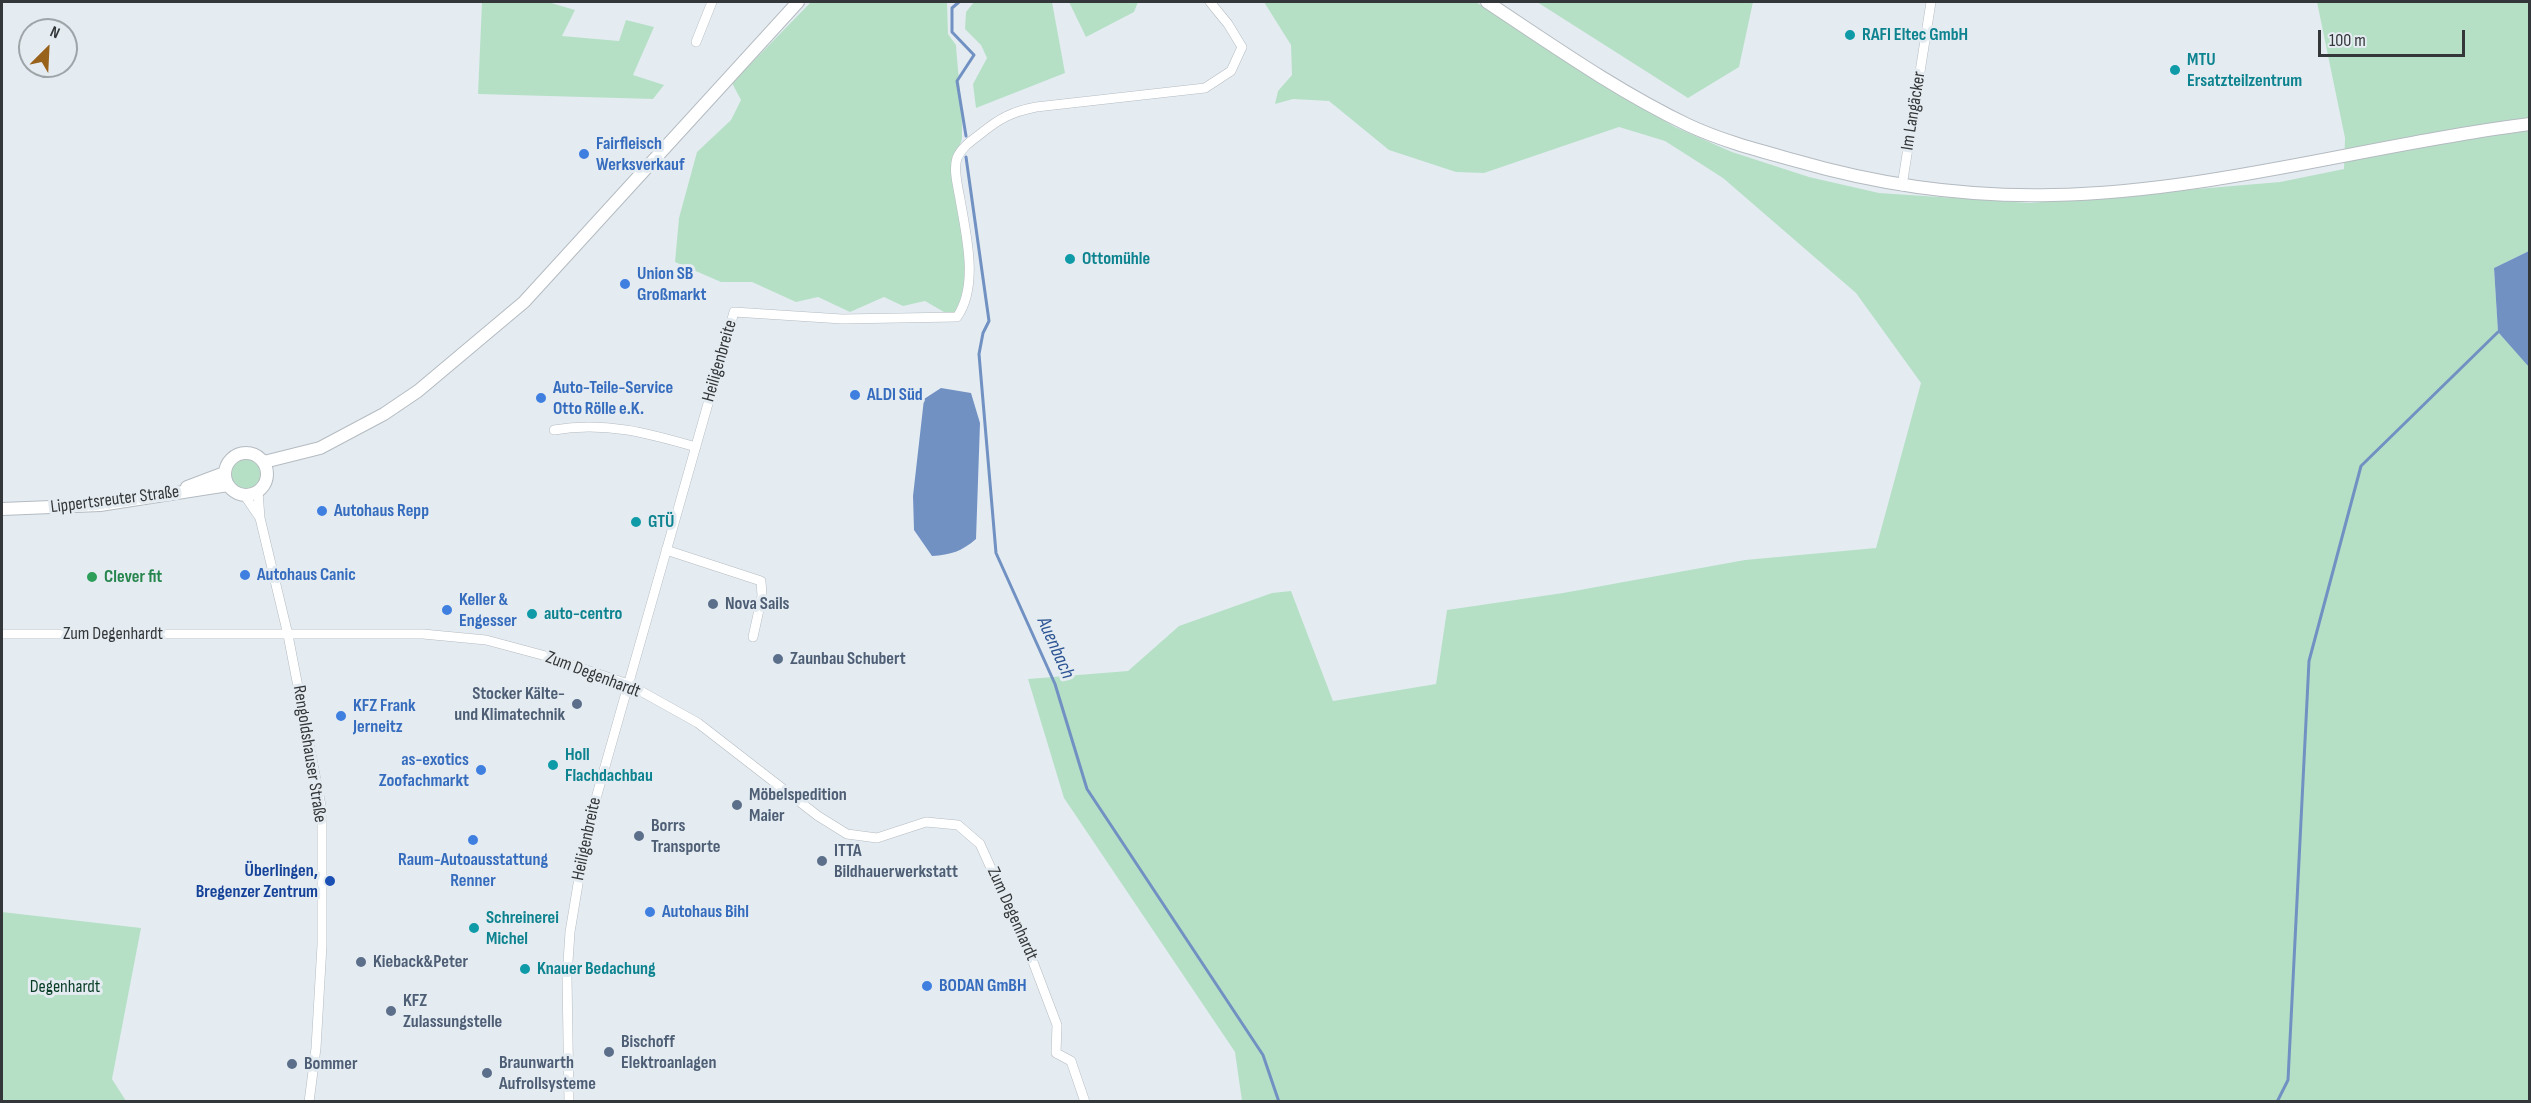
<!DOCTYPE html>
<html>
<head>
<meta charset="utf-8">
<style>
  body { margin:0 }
  #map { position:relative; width:2531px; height:1103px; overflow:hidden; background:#e4ecf2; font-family:"Sofia Sans Condensed",sans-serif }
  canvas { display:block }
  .frame { position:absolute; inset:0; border:3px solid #343739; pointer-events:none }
  .north { position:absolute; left:18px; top:18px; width:60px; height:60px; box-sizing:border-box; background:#e4ecf2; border:2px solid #9ea4a8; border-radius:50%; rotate:24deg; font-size:16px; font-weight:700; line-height:24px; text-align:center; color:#343739 }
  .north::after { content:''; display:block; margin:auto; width:21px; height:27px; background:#98621b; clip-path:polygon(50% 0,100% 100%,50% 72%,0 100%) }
  .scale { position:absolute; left:2318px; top:30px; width:147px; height:27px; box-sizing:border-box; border:3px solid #343739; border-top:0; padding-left:8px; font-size:18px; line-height:21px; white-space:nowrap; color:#343739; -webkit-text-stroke:4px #e4ecf2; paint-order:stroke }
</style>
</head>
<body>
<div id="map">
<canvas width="2531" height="1103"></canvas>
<div class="frame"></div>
<div class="north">N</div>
<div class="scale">100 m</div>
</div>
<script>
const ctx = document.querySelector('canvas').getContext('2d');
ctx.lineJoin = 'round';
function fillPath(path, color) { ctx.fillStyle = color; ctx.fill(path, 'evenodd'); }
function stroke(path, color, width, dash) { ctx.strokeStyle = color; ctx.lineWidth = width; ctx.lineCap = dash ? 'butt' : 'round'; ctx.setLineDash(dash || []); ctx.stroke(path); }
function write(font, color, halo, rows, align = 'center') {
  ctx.font = font + ' "Sofia Sans Condensed",sans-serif'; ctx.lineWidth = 6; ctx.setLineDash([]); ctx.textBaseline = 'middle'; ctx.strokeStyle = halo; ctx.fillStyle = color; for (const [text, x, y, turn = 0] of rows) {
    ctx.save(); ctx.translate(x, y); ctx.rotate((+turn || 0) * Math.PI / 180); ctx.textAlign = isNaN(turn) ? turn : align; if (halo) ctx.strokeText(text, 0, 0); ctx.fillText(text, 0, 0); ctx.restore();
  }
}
fillPath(new Path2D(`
  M482 2H548L575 10 562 36 619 41 626 20 654 27 633 75 664 85 653 99 478 94Z
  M811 2H947L948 34 956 45C958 76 963 107 962 138 961 147 952 154 952 163 951 213 981 263 955 312H944L925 301 903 306 884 297 850 312 818 297 796 302 752 282H721L675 262 679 218 697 152 731 120 741 100 732 83Z
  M974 2H1052L1065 73 976 108 973 84 987 58 981 45 965 29 966 12Z
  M1069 2H1138L1134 12 1086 37Z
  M1264 2H1476L1596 81 1675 127 1732 152 1809 177 1879 193 2030 203 2280 182 2344 169 2345 138 2317 2H2529V251L2494 268 2498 332 2530 367 2529 1101H1242L1235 1052 1064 798 1028 679 1128 671 1179 626 1272 593 1291 591 1333 701 1436 684 1447 610 1563 593 1745 560 1876 548 1921 383 1856 293 1723 178 1665 141 1619 127 1484 173 1456 172 1389 150 1329 101 1293 99 1275 104 1278 91 1292 75 1291 45Z
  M1537 2H1753L1739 67 1688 98Z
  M229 475a16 16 0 1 1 32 0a16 16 0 1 1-32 0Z
  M2 912 141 928 112 1079 126 1101H2Z`), '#b6e0c6');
fillPath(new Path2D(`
  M2529 251V367L2498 332 2494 268Z
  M941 388 971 393 980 423 976 539C962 551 951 555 932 556L914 530 913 496 924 399Z`), '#7191c3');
stroke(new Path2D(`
  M959 2 952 8V32L974 55 957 81 966 136
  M966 157 989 321 983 333 979 354 996 553 1055 684 1087 789 1263 1055 1279 1102
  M2277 1102 2288 1080 2309 661 2361 466 2498 332`), '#7191c3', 3);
const street = new Path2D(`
  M696 42 712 2
  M1902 186 1931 2
  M554 430C604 421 648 433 696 447
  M258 492 260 518 288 635 322 811V945L316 1048 309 1102
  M245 496 260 518
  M666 550 761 581 762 596 753 637
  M2 634H423L486 640 542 655 628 684 698 723 818 816 847 834 877 838 926 822 958 825 980 844 1030 954 1057 1025 1056 1053 1071 1061 1085 1102
  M569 1102 567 977 570 932 587 830 734 312 842 319 957 317C979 285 966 235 960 199 958 187 953 170 957 158 961 148 971 141 979 135 1000 118 1011 112 1036 107L1205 88 1231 71 1242 47 1228 24 1210 2`);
const secondary = new Path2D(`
  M1487 2C1552 45 1617 91 1688 125 1722 141 1761 151 1797 161 1880 185 1966 197 2052 195 2213 192 2370 144 2530 124
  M225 474a21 21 0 1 1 42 0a21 21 0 1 1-42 0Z
  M264 462 320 448 384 414 418 391 524 302 798 2
  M187 487 224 473
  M2 509 100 505 228 485`);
stroke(street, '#b4bbc1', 10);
stroke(secondary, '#b4bbc1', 14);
stroke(street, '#fff', 9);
stroke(secondary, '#fff', 12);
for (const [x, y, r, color] of [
  [1850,35,6,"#0f9aa8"],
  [2175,70,6,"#0f9aa8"],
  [584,154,6,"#3f7fe0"],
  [1070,259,6,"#0f9aa8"],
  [625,284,6,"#3f7fe0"],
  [855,395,6,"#3f7fe0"],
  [541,398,6,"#3f7fe0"],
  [322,511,6,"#3f7fe0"],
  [636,522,6,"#0f9aa8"],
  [245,575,6,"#3f7fe0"],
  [92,577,6,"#2e9e5b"],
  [713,604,6,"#5c6f8a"],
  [447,610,6,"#3f7fe0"],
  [532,614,6,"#0f9aa8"],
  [778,659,6,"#5c6f8a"],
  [577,704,6,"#5c6f8a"],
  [341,716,6,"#3f7fe0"],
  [553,765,6,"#0f9aa8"],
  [481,770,6,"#3f7fe0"],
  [737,805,6,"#5c6f8a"],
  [639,836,6,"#5c6f8a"],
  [473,840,6,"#3f7fe0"],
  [822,861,6,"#5c6f8a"],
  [330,881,6,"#1a4fb4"],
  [650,912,6,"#3f7fe0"],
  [474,928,6,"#0f9aa8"],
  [361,962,6,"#5c6f8a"],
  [525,969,6,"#0f9aa8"],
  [927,986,6,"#3f7fe0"],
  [391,1011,6,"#5c6f8a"],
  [609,1052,6,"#5c6f8a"],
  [292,1064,6,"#5c6f8a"],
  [487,1073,6,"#5c6f8a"]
]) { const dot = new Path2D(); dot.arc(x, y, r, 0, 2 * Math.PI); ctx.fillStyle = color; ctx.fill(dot); stroke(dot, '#e4ecf2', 2); }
write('bold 18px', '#0d838f', '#e4ecf2', [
  ["RAFI Eltec GmbH",1862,35],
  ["MTU",2187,60],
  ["Ersatzteilzentrum",2187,81],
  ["Ottomühle",1082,259],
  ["GTÜ",648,522],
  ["auto-centro",544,614],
  ["Holl",565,755],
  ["Flachdachbau",565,776],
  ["Schreinerei",486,918],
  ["Michel",486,939],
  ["Knauer Bedachung",537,969]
], 'left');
write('18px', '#343739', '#e4ecf2', [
  ["Im Langäcker",1914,111,-81],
  ["Heiligenbreite",720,361,-74],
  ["Lippertsreuter Straße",115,500,-7],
  ["Zum Degenhardt",113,634],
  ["Zum Degenhardt",593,675,21],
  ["Rengoldshauser Straße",309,754,81],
  ["Heiligenbreite",587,839,-78],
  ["Zum Degenhardt",1012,914,66]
]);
write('bold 18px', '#366cbe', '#e4ecf2', [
  ["Fairfleisch",596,144],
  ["Werksverkauf",596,165],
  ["Union SB",637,274],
  ["Großmarkt",637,295],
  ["Auto-Teile-Service",553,388],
  ["Otto Rölle e.K.",553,409],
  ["ALDI Süd",867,395],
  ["Autohaus Repp",334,511],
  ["Autohaus Canic",257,575],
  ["Keller &",459,600],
  ["Engesser",459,621],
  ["KFZ Frank",353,706],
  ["Jerneitz",353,727],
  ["as-exotics",469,760,"right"],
  ["Zoofachmarkt",469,781,"right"],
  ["Raum-Autoausstattung",473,860,"center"],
  ["Renner",473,881,"center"],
  ["Autohaus Bihl",662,912],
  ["BODAN GmBH",939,986]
], 'left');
write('bold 18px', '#27864d', '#e4ecf2', [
  ["Clever fit",104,577]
], 'left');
write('bold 18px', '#4e5e75', '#e4ecf2', [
  ["Nova Sails",725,604],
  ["Zaunbau Schubert",790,659],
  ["Stocker Kälte-",565,694,"right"],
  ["und Klimatechnik",565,715,"right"],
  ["Möbelspedition",749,795],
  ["Maier",749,816],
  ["Borrs",651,826],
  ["Transporte",651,847],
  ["ITTA",834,851],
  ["Bildhauerwerkstatt",834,872],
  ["Kieback&Peter",373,962],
  ["KFZ",403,1001],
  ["Zulassungstelle",403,1022],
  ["Bischoff",621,1042],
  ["Elektroanlagen",621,1063],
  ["Braunwarth",499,1063],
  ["Aufrollsysteme",499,1084],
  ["Bommer",304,1064]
], 'left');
write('bold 18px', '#164399', '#e4ecf2', [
  ["Überlingen,",318,871],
  ["Bregenzer Zentrum",318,892]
], 'right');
write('18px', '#083c24', '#e4ecf2', [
  ["Degenhardt",65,987]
]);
write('italic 20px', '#2c5493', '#e4ecf2', [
  ["Auenbach",1055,648,66]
]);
</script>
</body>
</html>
